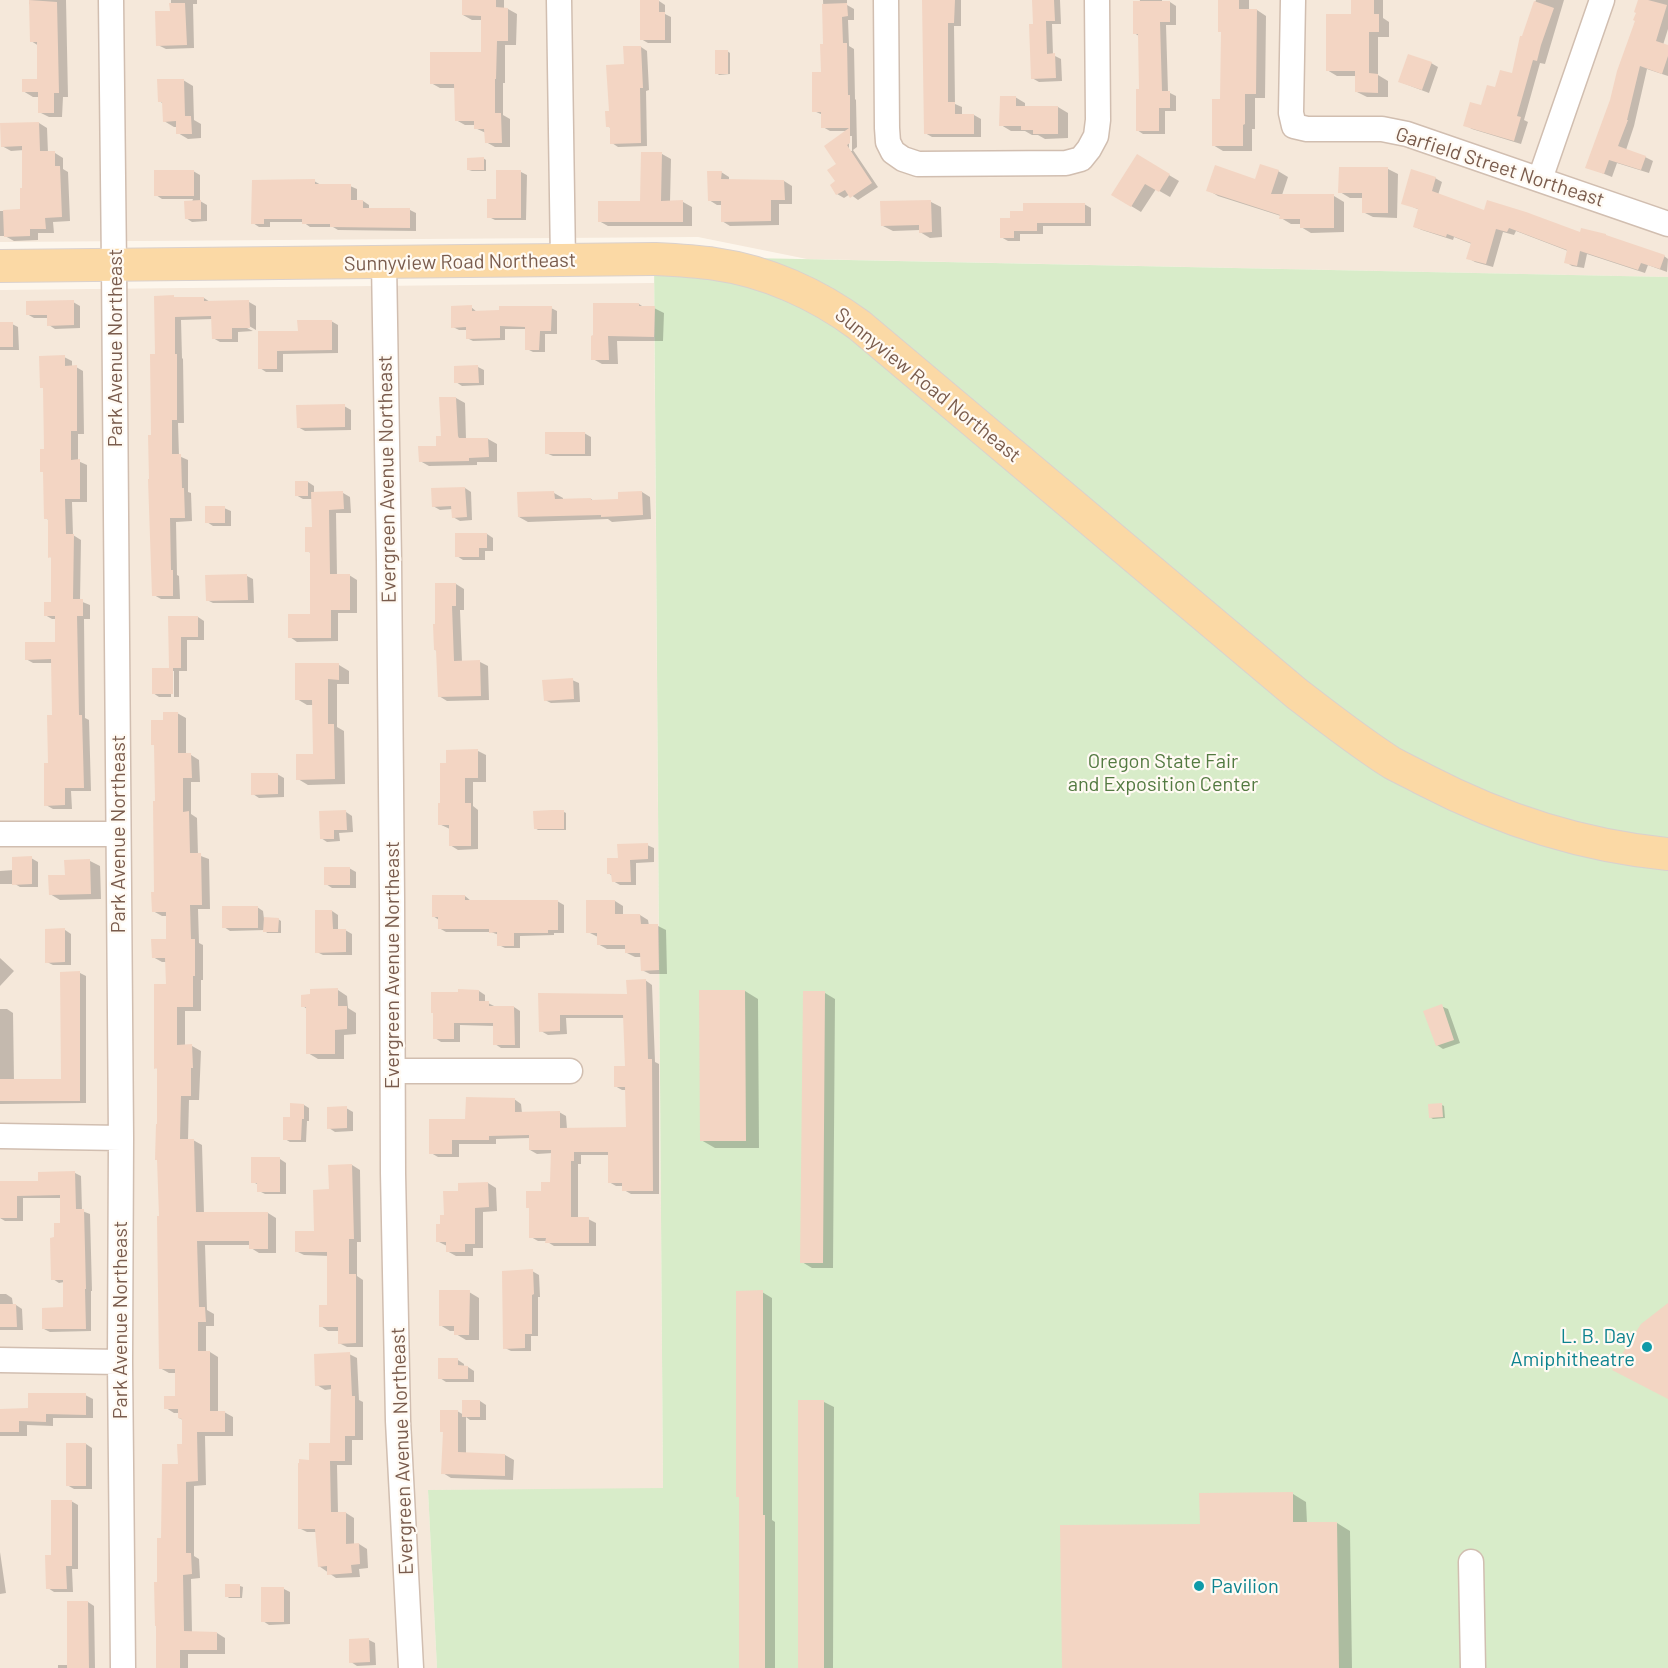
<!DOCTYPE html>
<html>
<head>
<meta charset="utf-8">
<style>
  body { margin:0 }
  canvas { display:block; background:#fdf6ec }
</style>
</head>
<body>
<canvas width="1668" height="1668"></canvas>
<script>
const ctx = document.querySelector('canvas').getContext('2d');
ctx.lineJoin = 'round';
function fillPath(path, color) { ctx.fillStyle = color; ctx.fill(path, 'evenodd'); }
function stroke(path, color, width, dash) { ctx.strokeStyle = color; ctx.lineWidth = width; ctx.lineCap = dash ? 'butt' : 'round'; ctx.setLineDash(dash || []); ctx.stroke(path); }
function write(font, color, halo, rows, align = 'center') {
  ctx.font = font + ' Barlow,sans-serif'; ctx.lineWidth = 4.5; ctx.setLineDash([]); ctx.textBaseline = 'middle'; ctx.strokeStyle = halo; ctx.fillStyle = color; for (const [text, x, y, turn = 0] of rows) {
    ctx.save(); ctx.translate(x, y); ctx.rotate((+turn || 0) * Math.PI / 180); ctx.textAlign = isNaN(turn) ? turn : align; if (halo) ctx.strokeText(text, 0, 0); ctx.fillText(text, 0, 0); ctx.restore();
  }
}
fillPath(new Path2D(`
  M0 0H1668V277L807 259 698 237 0 242Z
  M654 283 663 1489 428 1490 437 1668H0V290Z`), '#f5e8da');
fillPath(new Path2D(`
  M654 256 1668 277V1668H437L428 1490 663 1488Z`), '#d8ecc9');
fillPath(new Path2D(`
  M29 0H66L68 97H63L62 117H49L39 112V97H33L23 91 39 80V46L31 41V5L29 4Z
  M171 0H197V4H193L194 48 166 49 158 45 171 12Z
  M463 0H504V9H508L517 14 516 45H505V83H503V115L510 119V147H495L486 142V133L475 128V125H465L456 120 455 88H440L431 83 483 53V20H472L463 15Z
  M823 0H847V5L854 9V20H848L849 46 854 49 855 99 856 100 857 147 853 150 878 187 858 200 850 194 844 198 837 194 838 164 847 131H830L823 127V115L814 111 823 74 825 45ZM849 136H852V151H849Z
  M924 0H961V26H954L955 104 962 107V115H974L981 119V137H932L925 133Z
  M1034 0H1060L1061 24H1052L1053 55 1061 59 1062 81 1039 82 1032 78Z
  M1140 0H1162V2H1170L1176 6V25H1166L1168 92 1176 96V111H1165V134H1143L1137 130 1141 90 1139 36 1134 33Z
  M1220 0H1249V10H1257L1266 16 1265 98H1255V129H1252V151H1223L1213 145 1221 100 1222 32Z
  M1353 0H1383V18L1389 22V37H1378V75L1388 81V97H1367L1357 92V76H1337L1327 70 1353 15Z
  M1536 0H1564L1545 64 1540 63 1524 120 1528 122 1521 144 1472 129 1465 125 1496 89 1513 75 1523 38Z
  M1640 0H1668V29L1663 45 1668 47V76L1647 69 1634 126 1626 150 1645 157 1653 161 1649 173 1617 163 1612 177 1587 167 1611 101 1637 20Z
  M659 1 665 5V14L671 17V43H648L641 39Z
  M641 47 647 51 649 90 646 91 647 146 618 147 612 143 611 128 607 126 610 112 625 65Z
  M727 51 730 53V74L719 75 717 73Z
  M1431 63 1438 67 1429 93 1400 82Z
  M183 80 193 86 194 120 201 124V138L188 139 178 133V127H174L164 121V104L159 101Z
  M1015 97 1025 103V107H1058L1068 113V138L1045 139 1038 135H1032L1025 131H1011L1001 125Z
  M39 123 47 128 48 153H55L63 158V169L68 172 70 221 53 222 54 233H38V240L14 241 5 236H0V205V211H22L24 189V150L11 151 2 146Z
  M662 154 671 159 670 202H683L692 207V226H608L599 221 642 202Z
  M1137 156 1179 181 1170 197 1156 189 1141 212 1113 195Z
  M483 158 486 160V171H472L469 170Z
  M1388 169 1398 174 1397 218 1373 217 1363 212V198H1350L1340 192Z
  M193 171 200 175V201L207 205V221L192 222 186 218 193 199H162L156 195Z
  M1278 171 1288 177 1282 195 1334 196 1344 202V232L1311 233 1301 227V224H1291L1281 218V216L1218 196 1208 190 1256 181Z
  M521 172 527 175 526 220H495L489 217 497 200Z
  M721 172 729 177V181H784L792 186V204H779V225L730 226 722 221V205H717L709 200Z
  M1435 178 1442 182 1438 195 1485 212 1582 234 1664 256 1668 259 1667 272 1648 265 1645 273 1587 254 1584 268 1572 266 1566 262 1568 251 1516 231 1514 235 1503 232 1493 267 1475 262 1468 258 1472 244 1454 237 1453 240 1422 230 1415 227 1420 210 1403 203Z
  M314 181 321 185 350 186 357 189V201H363L369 205V210H410L416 213V231L338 230 333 227H310L303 222H270V227H259L253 223Z
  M931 202 941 207 942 237 930 238 920 232V230L893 231 883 226Z
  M1084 204 1091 208V226H1043V234H1020V241H1008L1001 237V220Z
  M174 297 177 299 204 298 210 302H249L256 306V330L244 323 243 326 253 331 238 332V342H220L213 338V319L181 320 182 358 183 359 184 423H178L179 456 188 460V492L191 493 192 521 176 522 177 575 179 576 180 599H161L154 595 153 436 156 356Z
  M73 302 80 306V328L55 329 49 325V318H34L27 314Z
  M639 304 645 308H654L664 313 663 341H617L618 364H602L593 359V337Z
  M471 307 477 312 551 308 557 311V334H545V352H533L527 349V329H505V340L473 341 467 338V330H459L453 327Z
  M331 321 338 325V353L283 354V372H266L260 368 259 333 299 332Z
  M0 324H12L18 327 19 350H0Z
  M64 357 72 361V367H76L83 371 84 434H78V461L87 465V502H72L73 535 81 540 80 601 90 605V619H84L85 718 89 720 91 791H71L72 809H53L46 805 54 716 53 663H33L26 659 57 644 56 619H52L45 615 52 603 53 558 50 557 49 520 45 518V389L41 387Z
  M478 367 484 370V385L462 386 456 382Z
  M456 398 465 403 466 439H488L497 444V462H477V465L429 466 420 461 438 447Z
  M344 406 351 410V430L305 431 298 427Z
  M584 433 591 437V456H553L546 453Z
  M308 482 314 486V493H343L350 497 351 513H336L337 575H349L357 580V613H338V641L297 642 290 637 312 616 311 553 307 551 313 529V499H303L296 495Z
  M465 488 471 492 472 520 460 521 453 517V509L440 510 433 506Z
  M642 492 650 497 651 519 612 522 608 519 528 522 519 517 554 493 563 498V500L591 499 595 502 619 500Z
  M224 508 231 511V526H213L207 522Z
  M457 534H487L493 538V551H485V560H463L457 556Z
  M247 576 253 579 254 603H213L207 600Z
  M456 584 464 589V610H460L462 662H480L488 666 489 700 447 701 439 696 438 651 435 650Z
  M198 617 204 621V640H187V671H179V697H174V671H171V697H159L153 693 170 669 169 618Z
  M297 665H339L349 671V684H337V727L344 731 345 784 308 785 298 779 314 755V705H307L297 699Z
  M572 680 579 683 580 702 551 703 545 700Z
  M177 713 186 718V755H191L199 760 200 782H191V814L197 818 198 855 209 859 210 909H198L199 943 203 945V980H201V1011H185V1046H192L201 1051 199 1100H189L188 1140H193L202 1145 204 1214 268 1213 276 1218V1253H259L251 1248V1245H205L207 1310 214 1314V1326H206V1352H210L218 1357V1412H224L233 1417V1436H205L206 1485 194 1486V1556L199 1559 200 1578 191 1579 192 1633H217L225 1638V1654H188V1668H159V1583L163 1540 183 1445V1420L179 1418V1413H174L166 1408 177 1397V1373H169L160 1368 161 1218 159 1069 156 1068 167 986V962H162L153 957 168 940 167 916H162L153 911 156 894V802L165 722Z
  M478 751 486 755V782H473V806L478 810V849L458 850 450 845V829L439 824 448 764Z
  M277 774 284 778V797L259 798 253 794Z
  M346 812 352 816 353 832 339 833 340 841 327 842 321 838Z
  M564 812 566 813V830H538L535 828Z
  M647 845 654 848V862L636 863V885H620L613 881V876L608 873 619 859Z
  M31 858 38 862V887H20L15 884H0V871L14 870Z
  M90 861 100 866 101 899 60 900 50 894 66 876Z
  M349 868 356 872V888H332L326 884Z
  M465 896 471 901H557L564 905V933H554V935L520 936V948H505L499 945V935L491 932H446L439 928V920L433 916Z
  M615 901 623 906V915H640L648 920 649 926H658L666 930 667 974H650L642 970V957H635L627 953V949H607L598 944V937L588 932Z
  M257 907 263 911 264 919H278L281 921V933H267L265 930 230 931 224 927Z
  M332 911 338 915V930H345L352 934V955H323L317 952Z
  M65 930 71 934V965H53L47 962Z
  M0 958 14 971 0 986Z
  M80 973 86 976V1103L0 1104V1009H7L13 1013 14 1081H62Z
  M645 980 652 985 655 1062 659 1064V1194H631L624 1190V1186H616L609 1182V1155H581V1164H578V1219H588L596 1223V1246H554L546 1241H538L531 1237 542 1192 552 1183 553 1153 537 1154 530 1150V1138L496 1139V1144H459V1157H438L431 1153 467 1120 514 1099 521 1104 522 1113 559 1112 566 1116 567 1129H627V1090H622L615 1086 626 1068 625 1018H566L567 1034 548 1035 541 1031 540 995H628Z
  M338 990 347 996 348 1008 356 1013V1034L344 1035V1059H318L308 1053 307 1009 303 1006Z
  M479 991 485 995V1003H488L496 1007H514L520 1011V1048H501L495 1044 494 1026 460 1025V1042H441L435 1038Z
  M745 991 758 999 759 1148H715L701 1140Z
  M804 993H825L835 999 833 1268H812L802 1262Z
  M1441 1006 1448 1009 1460 1043 1443 1049 1437 1045Z
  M304 1105 309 1108V1121H307L306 1142H290L285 1139 291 1118Z
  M1442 1105 1444 1106 1445 1118 1433 1119 1430 1117Z
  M346 1108 353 1112V1131L335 1132 329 1128Z
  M280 1159 286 1163V1194H265L259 1191V1185L253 1182Z
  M352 1165 360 1170 361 1242H357V1276L363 1280V1347H347L339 1343V1331H328L321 1326 328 1306 329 1256 304 1255 296 1251 316 1233 330 1190 329 1166Z
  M75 1173 81 1176 82 1211 90 1214 92 1291H91V1331L50 1332 44 1329 65 1309 64 1282 59 1283 53 1279 55 1239 62 1225V1198H23V1221H5L0 1218V1183L40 1182Z
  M488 1183 496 1188 497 1211 483 1212V1248H473V1256H456L447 1251V1246L437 1241 445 1216 460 1192Z
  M532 1271 539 1275 540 1297H538V1336H531V1351H511L505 1348Z
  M469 1292 479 1298V1340H466L456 1334V1331H450L440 1325Z
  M762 1292 772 1298V1520L775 1522V1668H740V1498Z
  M0 1294H6L12 1298 13 1305H16L22 1309 23 1330H0Z
  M349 1354 357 1358 359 1400 363 1402V1440H352V1465H337L338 1513H346L354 1518V1545L359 1544 367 1549 368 1568 359 1569 360 1577 336 1578 319 1566 317 1532H307L299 1528 311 1461 332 1445V1389L325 1390 317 1385Z
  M458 1360 464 1364V1367H468L474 1371V1382H446L440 1378Z
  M85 1395 93 1399V1418H53V1426L27 1425V1436H0V1410H30Z
  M480 1401 486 1405V1420H470L466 1417V1454L505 1455 514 1460 513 1480 451 1478 443 1473 457 1411 464 1415Z
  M824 1402 834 1407 833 1668H799Z
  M86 1444 92 1448V1489H74L67 1485Z
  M1293 1494 1306 1502 1307 1523H1337L1350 1531 1352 1668H1064L1201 1526Z
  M71 1501 78 1505V1569H72L73 1592H54L48 1588 53 1557Z
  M0 1552 6 1593 0 1594Z
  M240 1586 243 1587 242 1598H229L227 1596Z
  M284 1589 290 1592V1624L269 1625 263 1621Z
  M88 1602 94 1606 95 1668H58V1665H69Z
  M369 1640 375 1643 376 1665 357 1666 351 1662Z`), '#0003');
fillPath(new Path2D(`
  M29 0 57 2 59 93H54V113H38V92H22V79H37V42H30Z
  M462 0H496V7L508 8V41H497L496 79H495V113H501L502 143H485L484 129H474V121H455L454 84H430V52H481V16L462 15Z
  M640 0H659V12H665V40H640Z
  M922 0H955L954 23H948V102H955V114H974V134H924Z
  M1032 0H1054L1055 21H1046L1047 54 1055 53 1056 78 1031 79 1029 24H1033Z
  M1218 0H1239V9H1257L1256 94H1245V124L1243 125V146H1212V99H1220L1221 32H1218Z
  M1351 0H1374V14H1379V32H1369V73L1378 74V93L1355 92V71H1326V14H1351Z
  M1638 0H1648L1667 5 1656 41 1668 45V56L1662 74 1640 66 1627 120H1628L1618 146 1646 156 1641 170 1609 160 1604 174 1585 168 1610 100 1617 71 1635 21 1633 20 1636 13 1634 12Z
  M1133 1H1170V22H1160L1162 91H1170V108H1159V131H1136V89H1139L1138 34H1133Z
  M1534 1 1554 8 1541 45 1537 61 1533 60 1517 116 1521 117 1514 141 1463 126 1470 102 1481 105 1487 85 1495 87 1500 70 1512 73 1520 36H1522Z
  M169 3H185L187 45 156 46 155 11H170Z
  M847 3 848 16 842 17 843 43H847L848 95H850V143L847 145 872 183 850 198 845 190 836 195 830 185 835 181 827 170 836 164 824 146 849 128H821V112H812V72H821L820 44H823L822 4Z
  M623 46H641L643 88H640L641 143 610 144V127H606L605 111H609L606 65 624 64Z
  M715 50H728V74H715Z
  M1408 54 1432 62 1422 90 1398 82Z
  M157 79H184L185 116H191L192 134H176V121L163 122 162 102H158Z
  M1000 96H1016V106H1058V134H1033V130H1021V126H999Z
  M39 122 40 151H55V166H60L62 217 45 218 46 229H30V236L4 237 3 210 20 209V188H22V146L1 147 0 123Z
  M641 152H662L661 201 683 200V222H598V201H640Z
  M1137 154 1170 174 1159 192 1145 184 1131 207 1111 195Z
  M484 157V170H467V158Z
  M1260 164 1279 170 1271 194H1334V228H1300V219H1279L1280 215 1206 191 1215 165 1255 179Z
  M1339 167H1388V213H1362V193H1338Z
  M1411 169 1436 177 1432 191 1484 210 1487 200 1526 212 1580 232 1581 228 1606 234V235L1665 255 1660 269 1641 263 1638 270 1580 251 1577 266 1564 263 1567 250 1509 228 1507 232 1496 229 1486 264 1466 259 1471 243 1447 234 1446 237 1413 227 1418 209 1401 204Z
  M154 170H194V196H154Z
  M496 170H521V218H487V199H496Z
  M707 171H722L721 179 784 180 785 200H771V221L721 222V201H708Z
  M315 179V184H351V200H363V208H410V228L330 227V224H302V219H264V224H251L252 180Z
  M201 200V219H185L184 201Z
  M931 200 932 232 919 233V225L881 226 880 201Z
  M1023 203H1085V223H1037V231H1014V238H1000V218H1010V211H1023Z
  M174 295V297H204V301L249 300 250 328H232V339H212L211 316 175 317V354H177V420H172V454H181L182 488H184L185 518H170L171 570H173V596H152L148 479H149L148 435H151L150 354H155L154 296Z
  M74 300V325L47 326V315H26V301Z
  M593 303H639V306H655L654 337 608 336 609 360H591V336L593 335Z
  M472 305V311L499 310V306H552L551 331H540L539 350H525V327L500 326V338L466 339V327L451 328V306Z
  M297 320H332V350L277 351V369H258V331H298Z
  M0 322H13V347H0Z
  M65 355V366L77 365V431H71V460L80 459V499H65L66 534H74L73 599H83V616H77L79 715H82L84 788H65V805L44 806V763H48L47 715H52L51 659 25 660V642H55V616H44V602H51V557L48 558V519H44L43 472H40V449H44L43 388H40L39 356Z
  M478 365 479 383H454V366Z
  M439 397H456L458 436 459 438H488L489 457 469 458V461L419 462 418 446H436V436H441Z
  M345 404V427L297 428 296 405Z
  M545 432H585V454H545Z
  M295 481H308V496H295Z
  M465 487 467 517 452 518 451 506 432 507 431 488Z
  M343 491 344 509 329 510 330 574H350V610H331V638H288V614H310V552H305V527H312L311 492Z
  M554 491 555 499 591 498V500L618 499V492L642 491 643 515 601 517V515L518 517 517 492Z
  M205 506H225V523H205Z
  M455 533H487V548H479V557H455Z
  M247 574 248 600 206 601 205 575Z
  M435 583H456V606H452L454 661 480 660 481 696 438 697 436 650H434L433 624H435Z
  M168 616H198V637H181V668H173V694H152V668H169Z
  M295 663H339V680L328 679V724H334L335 779 296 780V754H313L312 700H295Z
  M573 678 574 699 544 701 542 680Z
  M163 712H178V753H191L192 778H183V812L189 811 190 853H201L202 905H190L191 939H195V976H193V1007H177V1045L192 1044 193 1068H191V1096H181L180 1139H194L196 1212H268V1249H249V1241H197L199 1307H205L206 1322H198V1351H210V1411H225V1432H197L198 1481 186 1482V1553H191L192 1574 183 1575 184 1631 217 1632V1650H180V1668H156V1626H155L154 1582H157V1538H161L162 1464H178L177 1444H182V1419L178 1418V1409H164V1396H175V1369H159L157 1216H159L157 1160H155L156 1124H157V1068L154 1069V984H166L165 958H152L151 939H166V912H152L151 892H154L153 801H155L154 745H151V720H163Z
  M478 749V778H465V803H471V846H449V825H438V803H440V763H446V750Z
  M251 773H278V794L251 795Z
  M346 810 347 830H334V839H320L319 811Z
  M552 810H564V829H534L533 811Z
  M648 843V859L630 860 631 882H612L611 874H607V858H618L617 844Z
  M32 856V884L12 885V857Z
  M90 859 91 894 49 895 48 875H65L64 860Z
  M324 867H350V885H324Z
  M432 895H465V900H558V930H548V933H514V946H497V932L489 933V929H438V917H432Z
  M586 900H615V914H640L641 924H658L659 970 641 971 640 953H625V945H597V933H586Z
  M222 906H258V928H222Z
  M315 910H332L333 929H346V952L315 953Z
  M264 917 279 918 278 932H263Z
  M65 928V962L45 963V929Z
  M80 971V1101H0V1079H61L60 972Z
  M646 979 648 1059H652L653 1191H622V1183H608V1152H574V1161H571V1217H589V1243H545L546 1238H529V1208H526V1191H541V1182H550L551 1150H529V1135L489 1136V1140H452V1154H429V1119H465L466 1097 515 1098V1112L560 1111V1128L626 1127 625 1087H614V1066H625L623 1015H560V1031L539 1032 538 993 627 994 626 980Z
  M338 988V1006H347V1029L335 1030V1054H306V1007H301V995L310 994V989Z
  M458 989 479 990V1001H489V1006H514L515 1045H493V1023H454V1039H433V1013H431V992H458Z
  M699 990H745L746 1141H700Z
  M803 991H825L823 1263H800Z
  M1442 1004 1454 1040 1436 1046 1423 1011Z
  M290 1103 304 1104V1119H302L301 1140H283V1117H290Z
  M1442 1103 1443 1117 1429 1118 1428 1104Z
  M347 1106V1128L327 1129V1107Z
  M251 1157H280V1192H257V1183H251Z
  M352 1164 354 1239H349V1274H356V1343L338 1344V1327H319V1305H327V1252H295V1231H314L313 1190 329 1189 328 1165Z
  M75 1171 76 1209H84L86 1289H85L86 1329H42V1308L63 1307V1280H51L50 1238 54 1237V1223H60V1195L17 1196V1218H0V1181H38V1172Z
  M488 1182 489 1207 475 1208V1244H465V1252H446V1242H436V1224H440V1215H444L443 1191H458V1183Z
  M533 1269 534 1294 532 1295V1334H525V1348L503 1349 502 1271Z
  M439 1290H470L469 1335H454V1326H439Z
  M763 1290V1515H765V1668H739V1497H736V1291Z
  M1668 1303V1399L1612 1370 1641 1324Z
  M0 1304H16L17 1327H0Z
  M350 1352 352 1396H355V1436H345V1461H330L331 1512H346V1544L359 1543 360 1564 351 1565 352 1573 327 1575V1566L318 1567 315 1529H298V1463H299V1459L309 1460V1443H330L331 1385 315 1386 314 1354Z
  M438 1358H458V1365L468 1366V1379H438Z
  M28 1393H86V1415L46 1414V1422L19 1421V1432H0V1409L28 1408Z
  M462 1400H480V1417H462Z
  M798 1400H824V1668H798Z
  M440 1410H458V1452L505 1454V1476L441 1474 443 1432H440Z
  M66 1443H86V1486H66Z
  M1293 1492V1522H1337L1339 1668H1062L1060 1525 1200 1524 1199 1493Z
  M51 1500H72V1566H66L67 1589H46L45 1555H51Z
  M225 1584H240V1597H225Z
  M261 1587H284V1622H261Z
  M67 1601H88L89 1668H67Z
  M369 1638 370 1662 349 1663V1639Z`), '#f3d5c3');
const minor = new Path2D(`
  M111 0 114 265 121 1138 120 1362 123 1668
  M559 0 563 261
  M886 0 887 128 888 142 893 152 903 159 918 164 1066 163 1081 159 1089 149 1096 136 1098 120 1097 0
  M1293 0 1291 113 1294 126 1307 129H1382L1407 134 1668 224
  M1540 179 1602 0
  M384 262 389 561 392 898 393 1173 398 1421 411 1668
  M0 834H118
  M393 1071H570
  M0 1136 121 1138
  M0 1360 120 1362
  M1471 1562 1473 1668`);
const major = new Path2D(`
  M0 266 654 259C674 260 695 261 715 264 766 271 817 294 859 325L1296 693C1327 717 1359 742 1392 763 1403 769 1414 774 1425 780 1500 819 1583 846 1668 854`);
stroke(minor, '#d1beb0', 27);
stroke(major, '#dad1cd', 34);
stroke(minor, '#fff', 24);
stroke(major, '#fbd9a5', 32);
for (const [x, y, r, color] of [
  [1647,1347,6,"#0f9aa8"],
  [1199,1586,6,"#0f9aa8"]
]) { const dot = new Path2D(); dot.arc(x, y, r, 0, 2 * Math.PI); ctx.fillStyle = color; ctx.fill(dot); stroke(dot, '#fffaf3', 2); }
write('20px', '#7a5c4d', '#fffaf3', [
  ["Garfield Street Northeast",1500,167,18],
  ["Sunnyview Road Northeast",460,262,-1],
  ["Park Avenue Northeast",115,348,-90],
  ["Sunnyview Road Northeast",928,385,39],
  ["Evergreen Avenue Northeast",387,479,-91],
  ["Park Avenue Northeast",118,834,-90],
  ["Evergreen Avenue Northeast",392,965,-90],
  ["Park Avenue Northeast",120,1320,-90],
  ["Evergreen Avenue Northeast",402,1451,-92]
]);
write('20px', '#537a41', '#fffaf3', [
  ["Oregon State Fair",1163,761],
  ["and Exposition Center",1163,784]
]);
write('20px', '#0d838f', '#fffaf3', [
  ["L. B. Day",1635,1336],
  ["Amiphitheatre",1635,1359],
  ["Pavilion",1211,1586,"left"]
], 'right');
</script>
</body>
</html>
